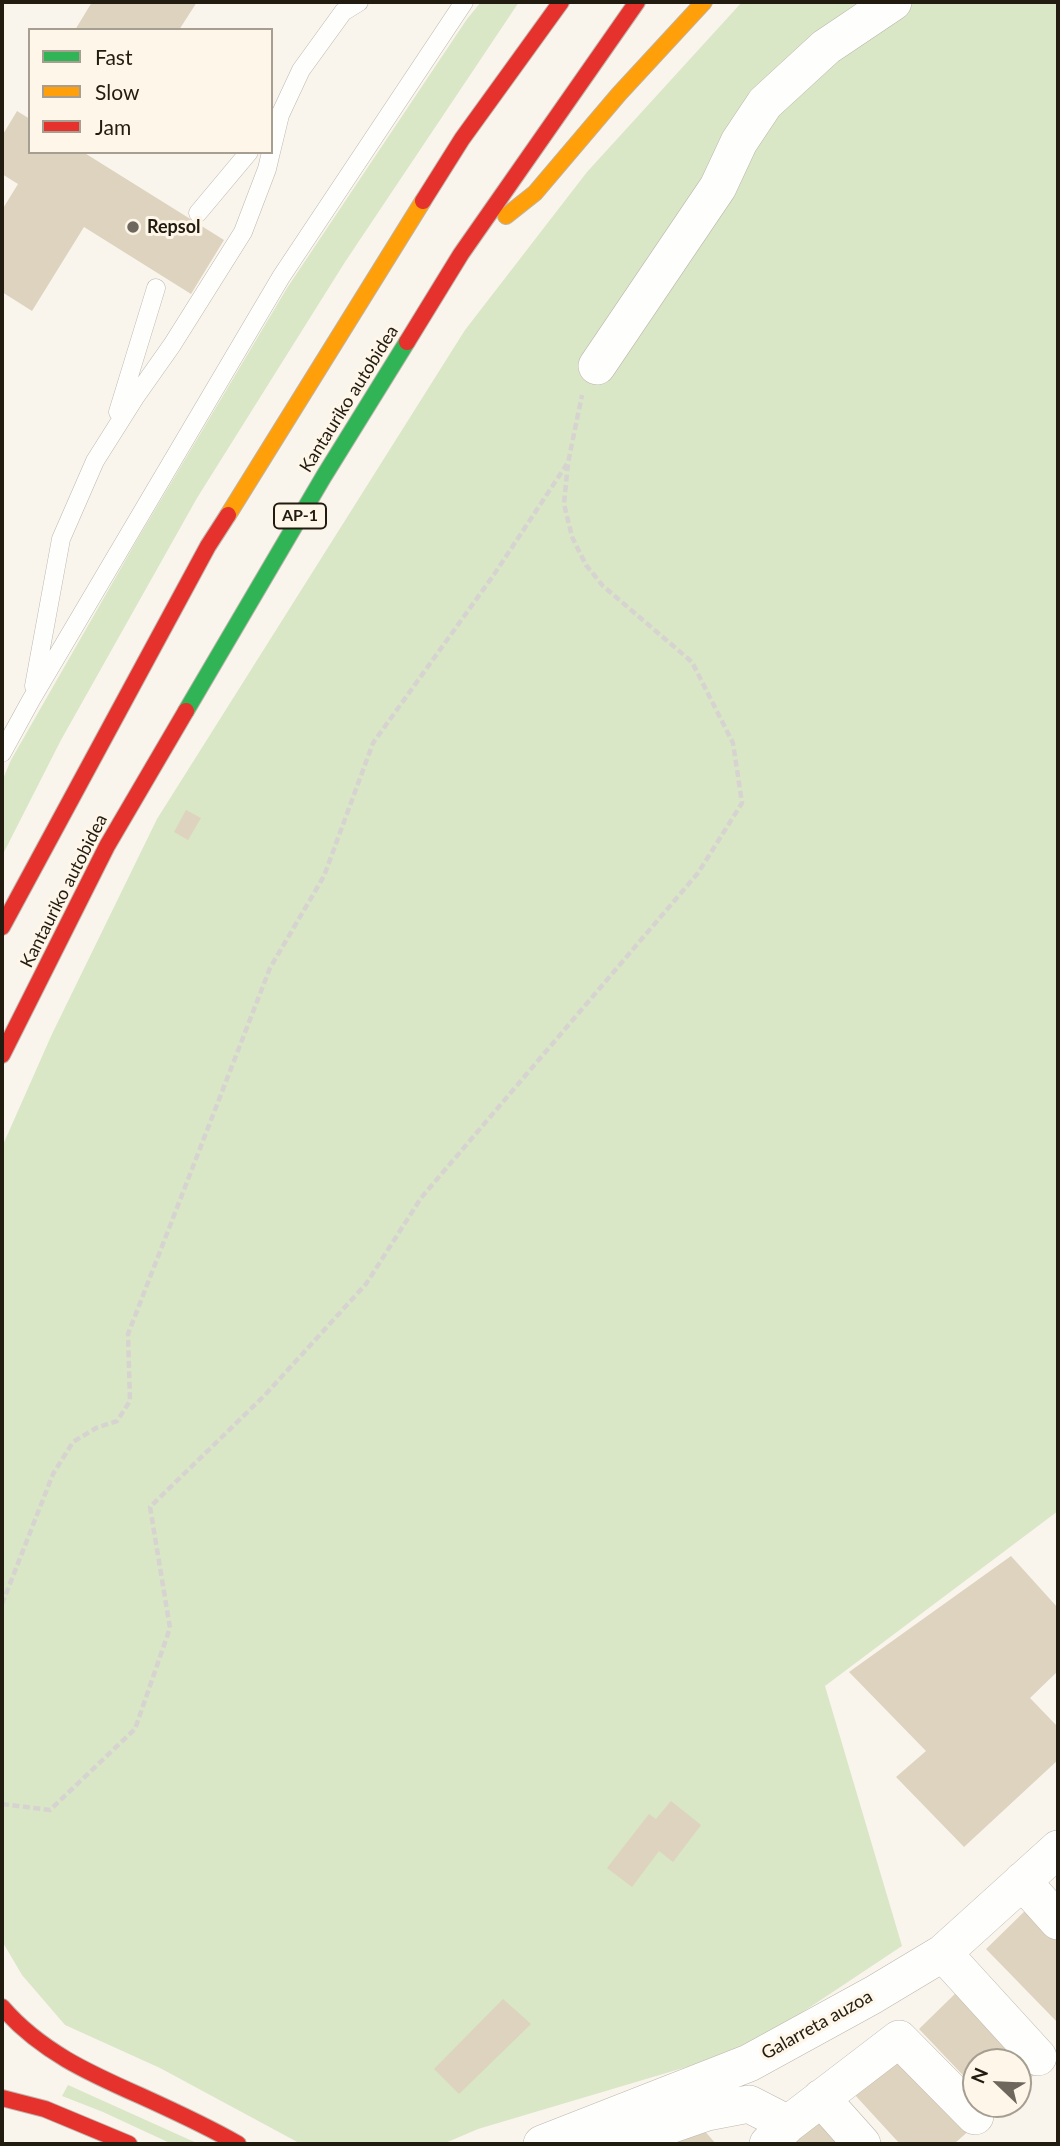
<!DOCTYPE html>
<html>
<head>
<meta charset="utf-8">
<style>
  body { margin:0 }
  #map { position:relative; width:1060px; height:2146px; overflow:hidden; background:#f9f5ed; font-family:Lato,sans-serif }
  canvas { display:block }
  .frame { position:absolute; inset:0; border:4px solid #221b0f; pointer-events:none }
  .legend { position:absolute; left:28px; top:28px; width:245px; height:126px; box-sizing:border-box; background:#fef6e8; border:2px solid #a69e91; margin:0; padding:9px 12px; list-style:none; font-size:21px; color:#221b0f }
  .legend li { display:flex; align-items:center; gap:14px; height:35px }
  .legend b { width:35px; border:2px solid #a69e91 }
  .north { position:absolute; left:962px; top:2048px; width:70px; height:70px; box-sizing:border-box; background:#fef6e8; border:2px solid #a69e91; border-radius:50%; rotate:293deg; font-size:19px; font-weight:700; line-height:28px; text-align:center; color:#221b0f }
  .north::after { content:''; display:block; margin:auto; width:24px; height:32px; background:#6d675d; clip-path:polygon(50% 0,100% 100%,50% 72%,0 100%) }
</style>
</head>
<body>
<div id="map">
<canvas width="1060" height="2146"></canvas>
<div class="frame"></div>
<ul class="legend">
<li><b style="height:9px;background:#30b455"></b>Fast</li>
<li><b style="height:9px;background:#ff9f0a"></b>Slow</li>
<li><b style="height:9px;background:#e5322d"></b>Jam</li>
</ul>
<div class="north">N</div>
</div>
<script>
const ctx = document.querySelector('canvas').getContext('2d');
ctx.lineJoin = 'round';
function fillPath(path, color) { ctx.fillStyle = color; ctx.fill(path, 'evenodd'); }
function stroke(path, color, width, dash) { ctx.strokeStyle = color; ctx.lineWidth = width; ctx.lineCap = dash ? 'butt' : 'round'; ctx.setLineDash(dash || []); ctx.stroke(path); }
function write(font, color, halo, rows, align = 'center') {
  ctx.font = font + ' Lato,sans-serif'; ctx.lineWidth = 6; ctx.setLineDash([]); ctx.textBaseline = 'middle'; ctx.strokeStyle = halo; ctx.fillStyle = color; for (const [text, x, y, turn = 0] of rows) {
    ctx.save(); ctx.translate(x, y); ctx.rotate((+turn || 0) * Math.PI / 180); ctx.textAlign = isNaN(turn) ? turn : align; if (halo) ctx.strokeText(text, 0, 0); ctx.fillText(text, 0, 0); ctx.restore();
  }
}
fillPath(new Path2D(`
  M481 2H519L345 262 197 498 61 740 2 856V781L11 760 137 540 287 288 467 19Z
  M742 2H1058V1511L825 1686 902 1946 747 2049 478 2129 443 2144H301L160 2068 65 2025 22 1975 2 1941V1147L52 1034 157 819 465 330 587 172Z
  M68 2085 199 2144H172L103 2112 62 2096Z`), '#d9e7c6');
fillPath(new Path2D(`
  M92 2H197L179 30H75Z
  M17 111 30 119V152H83L224 240 191 294 84 227 32 311 2 292V210L18 184 2 174V136Z
  M186 810 201 818 188 840 174 832Z
  M1011 1556 1058 1608V1671L1030 1698 1058 1727V1760L964 1847 896 1777 926 1751 849 1672Z
  M671 1801 701 1825 673 1862 659 1851 632 1887 607 1868 649 1814 656 1819Z
  M1029 1907 1058 1936V2023L986 1949Z
  M963 1986 1041 2068 1018 2090V2062H976V2089L919 2029Z
  M503 1999 531 2024 459 2094 434 2069Z
  M901 2050 972 2128 954 2144H900L854 2094Z
  M823 2117 848 2144H794Z
  M696 2121 716 2144H668Z`), '#ded3be');
const lane = new Path2D(`
  M271 152 280 115 301 70 343 12 359 2
  M198 213 249 152
  M118 412 156 288
  M34 686 61 539 95 461 136 396 172 345 243 232 267 169 271 152
  M2 753 31 700 281 277 464 2`);
const street = new Path2D(`
  M597 366 718 187 739 142 765 103 826 47 893 2
  M1022 1881 1058 1921
  M943 1953 1038 2057
  M821 2098 862 2144
  M542 2144 749 2063 873 1995 943 1953 1058 1849
  M603 2144 635 2137 707 2112 749 2104 788 2124
  M768 2144 788 2124 899 2039 975 2116`);
const fast = new Path2D(`
  M186 711 324 476 407 342`);
const slow = new Path2D(`
  M506 216 535 193 619 94 704 2
  M228 515 423 201`);
const jam = new Path2D(`
  M423 201 462 139 561 2
  M407 342 461 254 637 2
  M2 927 208 546 228 515
  M2 1055 107 846 186 711
  M2 2007C40 2051 89 2073 141 2096 174 2111 207 2126 238 2144
  M2 2098 45 2109 129 2144`);
stroke(lane, '#bcb6ad', 19);
stroke(street, '#bcb6ad', 38);
stroke(fast, '#bcb6ad', 18);
stroke(slow, '#bcb6ad', 18);
stroke(jam, '#bcb6ad', 18);
stroke(new Path2D(`
  M2 1604 53 1474 73 1442 96 1428 117 1421 130 1401 128 1334 270 968 324 876 373 743 493 576 567 464
  M2 1804 50 1810 135 1729 170 1628 150 1507 265 1395 366 1284 421 1198 698 873 742 803 733 743 692 662 603 586 586 565 572 537 564 504 568 463 582 395`), '#d6d3d0', 4.5, [7, 3.5]);
stroke(lane, '#fefefc', 18);
stroke(street, '#fefefc', 37);
stroke(fast, '#30b455', 16);
stroke(slow, '#ff9f0a', 16);
stroke(jam, '#e5322d', 16);
for (const [x, y, r, color] of [
  [133,227,7,"#6d675d"]
]) { const dot = new Path2D(); dot.arc(x, y, r, 0, 2 * Math.PI); ctx.fillStyle = color; ctx.fill(dot); stroke(dot, '#fef6e8', 2.5); }
for (const [x, y, w] of [
  [300,516,52]
]) { const box = new Path2D(); box.roundRect(x - w / 2, y - 12.5, w, 25, 5); ctx.fillStyle = '#fef6e8'; ctx.fill(box); stroke(box, '#221b0f', 2); }
write('bold 16px', '#221b0f', null, [
  ["AP-1",300,516]
]);
write('bold 18px', '#221b0f', '#fef6e8', [
  ["Repsol",147,227]
], 'left');
write('18px', '#221b0f', '#fef6e8', [
  ["Kantauriko autobidea",349,399,-58],
  ["Kantauriko autobidea",64,891,-63],
  ["Galarreta auzoa",817,2025,-29]
]);
</script>
</body>
</html>
